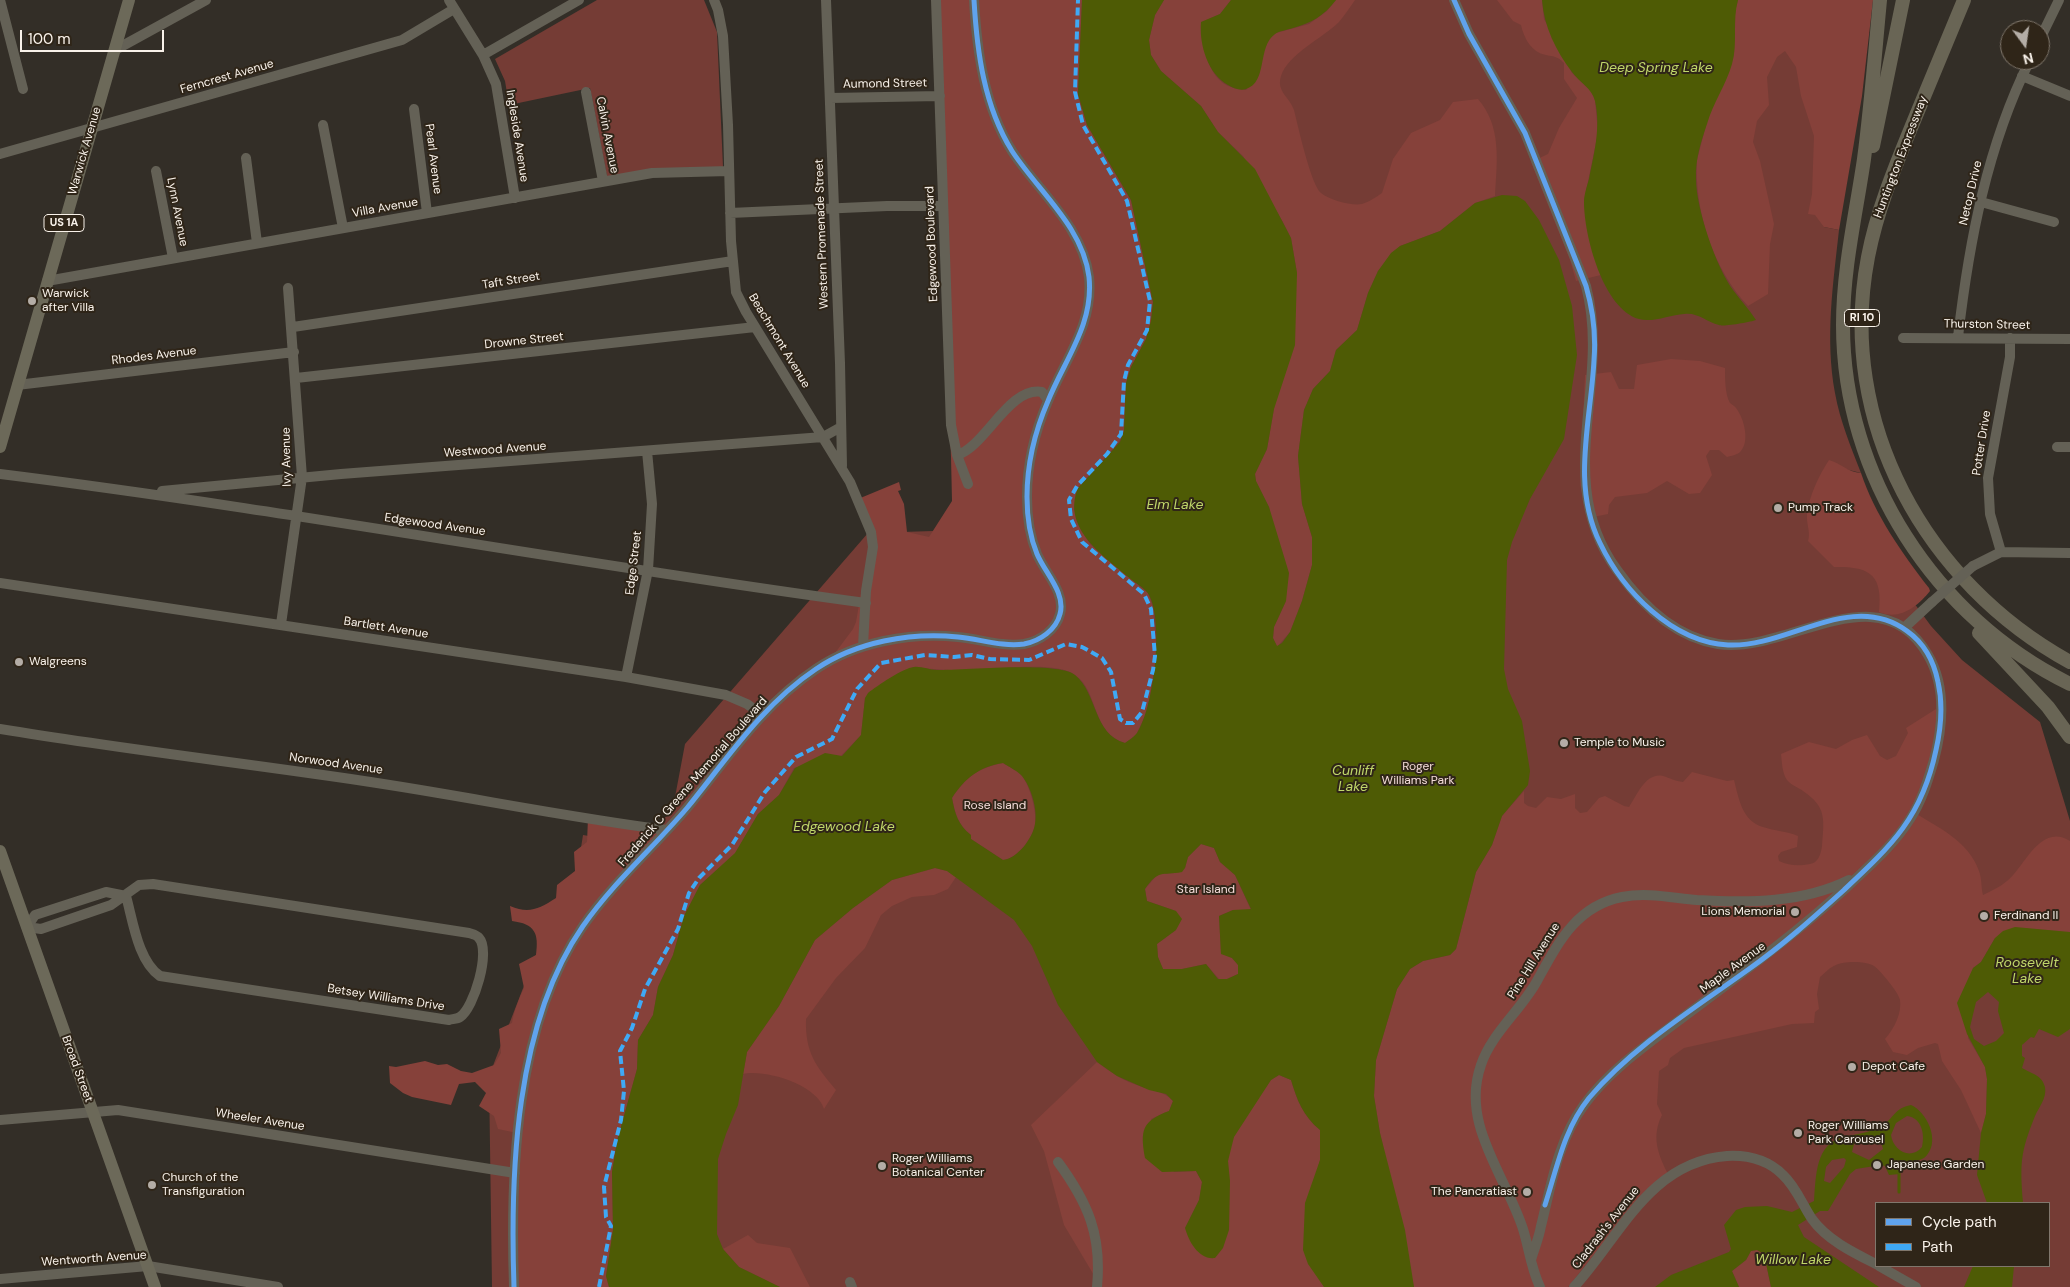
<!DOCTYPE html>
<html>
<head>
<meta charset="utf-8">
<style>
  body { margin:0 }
  #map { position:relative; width:2070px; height:1287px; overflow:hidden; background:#332e27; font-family:"DM Sans",sans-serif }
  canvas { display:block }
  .legend { position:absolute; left:1875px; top:1202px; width:175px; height:65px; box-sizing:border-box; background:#2f2518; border:1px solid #80776c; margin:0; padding:6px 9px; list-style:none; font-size:15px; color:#f9f2ea }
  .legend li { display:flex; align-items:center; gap:10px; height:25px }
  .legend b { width:25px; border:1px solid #80776c }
  .north { position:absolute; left:2000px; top:20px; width:50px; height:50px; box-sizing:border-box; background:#2f2518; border:1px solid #80776c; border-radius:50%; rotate:166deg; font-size:14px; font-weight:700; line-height:20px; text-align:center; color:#f9f2ea }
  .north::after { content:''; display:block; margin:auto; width:18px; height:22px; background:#b4ada6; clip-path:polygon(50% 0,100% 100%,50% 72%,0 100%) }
  .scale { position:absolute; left:20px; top:30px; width:144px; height:22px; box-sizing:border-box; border:2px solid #f9f2ea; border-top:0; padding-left:6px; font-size:15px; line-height:18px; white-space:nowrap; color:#f9f2ea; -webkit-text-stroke:4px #2f2518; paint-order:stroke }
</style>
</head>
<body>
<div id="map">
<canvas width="2070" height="1287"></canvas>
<ul class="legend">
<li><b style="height:6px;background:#60a3ed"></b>Cycle path</li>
<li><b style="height:6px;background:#3fa9f5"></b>Path</li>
</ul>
<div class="north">N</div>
<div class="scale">100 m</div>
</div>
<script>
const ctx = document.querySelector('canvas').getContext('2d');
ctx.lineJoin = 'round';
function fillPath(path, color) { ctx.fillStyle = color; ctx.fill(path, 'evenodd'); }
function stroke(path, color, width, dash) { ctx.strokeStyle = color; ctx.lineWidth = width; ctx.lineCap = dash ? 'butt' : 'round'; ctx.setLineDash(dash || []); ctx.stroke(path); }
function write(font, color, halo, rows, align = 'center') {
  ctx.font = font + ' "DM Sans",sans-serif'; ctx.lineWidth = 4; ctx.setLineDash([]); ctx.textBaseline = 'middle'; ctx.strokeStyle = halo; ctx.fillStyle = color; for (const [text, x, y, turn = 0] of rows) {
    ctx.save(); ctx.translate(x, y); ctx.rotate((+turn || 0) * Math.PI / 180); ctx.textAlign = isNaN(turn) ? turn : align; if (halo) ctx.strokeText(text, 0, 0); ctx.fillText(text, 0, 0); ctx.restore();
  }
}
fillPath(new Path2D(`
  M597 0H704L717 32 723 167 607 177 590 88 509 105 505 81 495 59Z
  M947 0H1844L1824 227 1839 230C1833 285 1825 338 1835 393 1840 421 1851 447 1861 473L1845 469 1914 603 1931 626 1962 660 2040 722 2070 821V1287H492L489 1076 556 903 572 905 583 835 626 842 672 813 685 744 868 533 966 530ZM1876 1203H2049V1266H1876Z`), '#753c35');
fillPath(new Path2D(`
  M933 0H1082L1078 95 1087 125 1131 201 1153 302 1151 321 1146 339 1131 367 1126 383 1124 431 1119 442 1078 488 1074 509 1081 530 1090 544 1148 593 1153 607 1157 656 1147 712 1136 735 1125 743C1091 733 1099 691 1075 675 1058 662 1007 668 985 670 962 671 937 670 913 667L865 698 861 735 841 756 794 768 779 795 758 814 735 854 700 885 684 916 673 955 658 987 653 1015 638 1040 637 1069 617 1141 612 1172 613 1230 606 1276 609 1287H516L517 1133 498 1129 494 1116 479 1106 486 1093 475 1082 459 1084 451 1105 412 1097 403 1093 390 1083 389 1066 396 1067 425 1061 438 1065 447 1064 461 1071 472 1073 494 1065 501 1053 499 1029 512 1023C513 1014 520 996 524 988L519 964 536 955C539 933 535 924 512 921L510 906C529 914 539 909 556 898L557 885 575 871 574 852 587 842 588 818 665 830 750 731 832 657 853 629 856 622 870 541 858 499 899 482 901 490 898 491 904 504 907 532 929 537 952 501 951 457Z
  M1164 0H1231L1220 14 1202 22C1205 53 1207 88 1246 90L1259 75 1264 47 1270 38 1276 33 1309 24 1327 11 1336 0H1355C1350 7 1345 15 1339 22 1323 38 1288 54 1281 76 1276 92 1290 97 1294 110 1298 126 1311 185 1321 193 1329 200 1352 206 1362 204 1369 202 1376 197 1382 193L1393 159 1411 133 1440 120 1453 102 1478 99C1502 127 1497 161 1495 196L1475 203 1440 231 1400 246 1378 271 1368 293 1357 330 1336 350 1330 371 1313 389 1304 410 1298 456 1302 504 1312 537V565L1302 601 1290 632 1277 647 1273 638 1274 627 1286 601 1269 507 1256 481 1255 474 1267 449 1297 273 1291 238 1283 222 1243 156 1218 132 1201 106 1161 71 1151 55 1149 40 1155 15Z
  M1497 0H1542L1544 19 1572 73 1591 91 1595 100 1598 133 1584 201 1591 246 1601 275 1576 281 1570 260 1531 162 1548 154 1559 128 1577 98 1564 79V63C1557 56 1555 57 1546 55 1531 52 1524 38 1521 25L1513 21Z
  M1738 0H1873L1862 96 1839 230 1824 227 1815 215 1808 214 1812 194 1814 136 1801 96 1796 67 1785 51 1777 57 1767 77 1769 105 1757 121 1753 142 1760 161 1774 224 1770 244 1768 294 1748 306C1713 269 1694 210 1697 160Z
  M1671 359 1700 361 1725 368C1725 378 1725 395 1730 403 1732 405 1735 406 1736 408 1744 418 1751 443 1739 453 1736 455 1730 456 1727 457L1719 450H1710L1706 456 1712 475 1700 493 1689 494 1667 481 1647 493 1615 497 1609 505 1608 514 1588 518 1580 485 1585 375 1611 372 1619 389H1634L1637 365Z
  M1829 460C1841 463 1847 472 1861 473 1875 515 1902 553 1929 588L1930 591C1918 606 1900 621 1879 612 1883 575 1870 566 1834 567L1808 541C1811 533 1806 523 1807 514 1809 496 1819 475 1829 460Z
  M1936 709 1938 714 1931 762 1912 811C1937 827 1969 841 1979 871 1982 879 1981 887 1983 895 1991 891 2000 887 2007 881 2024 868 2040 822 2070 841V932L1995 938 1981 962 1973 968 1968 1038 1985 1067 1987 1079 1986 1114 1981 1133 1961 1090 1942 1061 1938 1044 1935 1043 1918 1048 1907 1055 1893 1052 1885 1039C1894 1029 1902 1013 1900 1000 1899 993 1880 970 1874 966 1866 961 1844 961 1836 965 1830 967 1825 973 1820 977L1817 994 1819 1009 1815 1012 1814 1023 1792 1024 1684 1048 1670 1058 1668 1065 1659 1071 1657 1104 1662 1115C1651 1137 1658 1154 1668 1174L1632 1207 1568 1287H1414L1380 1133 1374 1096 1376 1060 1397 989 1410 969 1423 961 1450 955 1456 949 1476 872 1492 845 1502 816 1524 791V803L1528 806 1536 808 1547 797 1561 799 1575 794V808L1580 813 1587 812 1599 798 1605 796 1624 806 1629 807C1637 795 1646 772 1663 776 1670 778 1675 781 1683 782L1692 772 1727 781 1734 780C1739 799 1742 821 1763 827 1775 831 1786 831 1798 836L1797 847 1781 852 1778 856 1779 861C1790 866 1799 866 1810 864 1818 863 1821 854 1822 846 1824 820 1827 807 1803 791 1799 788 1791 785 1787 780 1782 773 1782 762 1781 754L1809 742 1836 749 1852 740 1867 735 1880 756 1887 760 1896 756 1908 733 1906 728Z
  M1003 763C1009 767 1018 771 1022 776 1030 786 1037 812 1035 824 1033 838 1017 859 1003 860L971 839V835C958 825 955 813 952 798 966 777 978 768 1003 763Z
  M1201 844 1214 848 1220 862 1235 875 1251 910H1233L1219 916 1221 953 1232 958 1238 965V974L1227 979H1219L1206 964 1182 969H1163L1158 957 1157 944 1176 930V911L1147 901 1145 889 1158 874 1176 873 1185 868 1188 857Z
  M935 868 947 871 956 877 948 889 934 895 912 897 892 906 881 915 865 948 836 978 806 1019C805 1053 816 1066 836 1090L824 1109C817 1085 766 1069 743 1074L747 1052 779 1006 815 940 853 908 892 880Z
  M1097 1062C1109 1071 1120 1079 1134 1084 1148 1090 1163 1090 1173 1101L1169 1111 1151 1119 1174 1172 1196 1171 1202 1182 1199 1200 1185 1228 1229 1205C1230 1190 1228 1176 1228 1162 1228 1133 1255 1102 1271 1080L1279 1075 1291 1080C1297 1100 1303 1116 1320 1130V1160L1316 1176 1322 1281 1324 1287H1101L1064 1225 1044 1151 1031 1125Z
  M748 1235 757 1243 790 1248 810 1287H780L739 1267 723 1249Z
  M1757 1250 1764 1254 1771 1287H1739L1732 1271 1746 1260 1751 1251Z`), '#86413a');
fillPath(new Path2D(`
  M1082 0H1164L1155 15 1149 40 1151 55 1161 71 1201 106 1218 132 1255 169 1291 238 1297 273 1295 345 1274 409 1267 449 1255 474 1256 481 1269 507 1289 573 1286 601 1274 627 1273 638 1277 646 1282 643 1290 632 1302 601 1312 565V537L1302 504 1298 456 1304 410 1313 389 1330 371 1336 350 1357 330 1368 293 1378 271 1391 253 1400 246 1440 231 1475 203 1502 195 1517 196 1525 201 1539 220 1559 260 1572 306 1577 355 1564 439 1530 499 1512 542 1507 560 1504 669 1508 689 1522 721 1530 771 1528 785 1502 816 1492 845 1476 872 1456 949 1450 955 1423 961 1410 969 1397 989 1376 1060 1374 1096 1380 1133 1405 1230 1414 1287H1324L1308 1264 1303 1250 1305 1203 1320 1160V1130C1303 1116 1297 1100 1291 1080L1279 1075 1271 1080 1234 1137 1228 1161 1230 1181 1229 1230 1223 1248 1215 1258C1199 1260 1189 1242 1185 1228L1199 1200 1202 1182 1196 1171 1162 1172 1145 1158C1140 1130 1142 1121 1169 1111L1173 1101 1166 1094 1149 1090 1117 1076 1097 1062 1058 1005 1032 946 1014 920 947 871 935 868 892 880 853 908 815 940 779 1006 747 1052 738 1105 726 1134 718 1159 717 1234 723 1249 739 1267 780 1287H609L606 1276 613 1230 612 1172 617 1141 637 1069 638 1040 653 1015 658 987 673 955 684 916 700 885 735 853 758 814 779 795 795 768 825 753 842 756 861 735 865 698 868 693C877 686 903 668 914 667 921 666 929 670 937 670 962 670 1060 661 1075 675 1098 694 1093 734 1125 743 1129 740 1134 737 1137 733 1154 707 1164 622 1149 595 1146 589 1137 584 1132 580 1105 557 1061 529 1078 488L1120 442 1124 431 1126 383 1131 367 1146 339 1151 321 1153 302 1131 200 1087 125 1078 94ZM1003 763C1009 767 1018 771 1022 776 1031 787 1038 810 1035 824 1033 838 1017 859 1003 860L971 839V835C958 825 955 814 952 798 965 778 979 767 1003 763ZM1201 844 1214 848 1220 862 1235 875 1251 909 1233 910 1219 916 1221 954 1232 958 1238 965V974L1227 979H1218L1206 964 1182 969H1163L1158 957 1157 944 1176 930 1182 919 1176 911 1147 901 1145 889C1159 869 1161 876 1182 872L1185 868 1188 857Z
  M1231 0H1336C1324 16 1311 23 1293 28 1287 30 1279 31 1275 34 1257 47 1268 82 1246 89 1240 91 1233 88 1228 85 1208 74 1199 45 1201 22L1220 14Z
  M1542 0H1738C1732 21 1738 44 1732 64 1726 85 1713 103 1707 124 1701 142 1695 160 1696 179 1696 208 1716 267 1733 290 1741 301 1749 309 1756 320 1750 322 1724 327 1719 325 1706 322 1698 312 1684 314 1670 315 1652 323 1639 319 1603 309 1584 235 1584 202 1584 195 1587 186 1589 179 1594 153 1601 128 1595 101 1592 88 1579 82 1572 72 1556 51 1544 27 1542 0Z
  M2015 927 2070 932V1029L2058 1037 2039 1029 2034 1038 2031 1037 2022 1045V1056L2025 1058 2022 1068C2032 1074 2042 1075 2045 1087 2047 1098 2039 1107 2035 1116 2020 1153 2020 1164 2023 1203H1987L1977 1175 1981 1133 1986 1114 1987 1079 1985 1067 1967 1034 1957 1003 1973 968 1981 962 1995 938 2003 931ZM1988 992 1999 1002 1998 1011 2004 1033 1996 1041 1984 1046 1974 1039 1970 1027 1976 1002Z
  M1911 1105C1927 1112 1940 1140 1927 1155 1919 1165 1910 1155 1900 1174L1889 1175 1885 1166 1881 1165 1856 1169 1850 1174 1828 1211H1820L1798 1225 1804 1237 1879 1287H1771L1764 1254 1757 1250 1751 1251 1746 1260 1732 1271 1739 1287H1655L1671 1275 1729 1252 1731 1249 1724 1225 1736 1210 1745 1207 1767 1206 1792 1212 1814 1201C1816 1177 1815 1143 1844 1137 1856 1134 1870 1133 1881 1126 1894 1119 1894 1108 1911 1105ZM1907 1116C1922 1118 1925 1134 1922 1147 1910 1161 1893 1150 1891 1135L1896 1123ZM1876 1140 1881 1142 1883 1149 1869 1160 1852 1152 1854 1144ZM1844 1158 1846 1160 1844 1167 1830 1183 1824 1181 1826 1167 1832 1160Z
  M1973 1266H2014L2012 1287H1964Z`), '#4e5b05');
stroke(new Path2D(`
  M1899 1174V1192`), '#4e5b05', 3);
stroke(new Path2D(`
  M0 0 23 89
  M449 0 483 55 496 84 515 198
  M714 0 718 10 723 36 728 125 731 241 736 292 746 312 850 482 871 532 873 547 866 591 863 646
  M826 0 840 363 842 466
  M936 0 951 425 957 455 968 484
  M1454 0 1469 34 1525 133 1586 286C1612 385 1551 479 1617 570 1641 604 1675 637 1718 644 1787 655 1879 570 1928 655 1946 686 1943 726 1934 760 1928 780 1922 801 1910 819 1894 845 1869 866 1847 887 1791 938 1734 979 1674 1024 1642 1048 1607 1073 1584 1105 1558 1140 1551 1186 1541 1226 1539 1238 1534 1249 1531 1260
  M2040 39 2059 0
  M115 50 206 0
  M483 55 579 0
  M2022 76 2070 96
  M586 92 603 181
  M830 98 940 96
  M414 109 427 213
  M323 125 343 228
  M0 154 402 40 454 9
  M246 158 257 243
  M156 171 173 258
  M1981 202 2054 222
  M730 213 887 206H943
  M47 281 652 173 729 171
  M293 327 733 261
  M1958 337C1969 242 1987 146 2030 60
  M1903 338 2070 339
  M296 378 755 327
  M17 385 294 352
  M2057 447H2070
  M957 455C985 447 1009 386 1042 392L1048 400
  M0 474C289 510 576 564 866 603
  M162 491 341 474 823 437 841 427
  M2001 552 1990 514 1988 478 2010 357V338
  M1973 566 2001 552 2070 553
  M0 583 626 677 726 695 747 704 762 715
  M281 624 302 477 288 288
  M1904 628 1932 602
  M626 677 648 570 652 504 647 451
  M0 729C121 749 243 763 364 781 465 796 565 817 667 830
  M126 896C133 921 138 961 160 976L449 1020C452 1019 457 1019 460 1017 474 1008 491 951 479 938 477 935 472 934 469 933L153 884 139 885 111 905 41 929 27 927 35 915 106 892 126 896
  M0 1120 118 1110 515 1173
  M1058 1162C1088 1203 1102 1235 1097 1287
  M1879 1266 1916 1287
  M0 1279 148 1266 278 1287
  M850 1282 852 1287
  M514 1287C510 1172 515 1024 583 926 613 883 653 848 687 808 727 759 762 705 816 669 856 642 910 632 958 637 980 639 1002 647 1024 644 1040 641 1056 630 1060 614 1066 593 1045 573 1037 554 1030 537 1027 516 1027 497 1027 464 1035 431 1048 401 1065 359 1094 324 1089 277 1083 227 1038 191 1012 151 984 106 977 52 974 0
  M1540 1287C1531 1269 1529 1248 1523 1229 1506 1176 1460 1124 1481 1065 1491 1034 1521 1010 1537 981 1558 943 1576 906 1622 897 1647 892 1673 898 1697 900 1748 903 1803 903 1849 880
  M1574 1287C1620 1237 1649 1162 1727 1156 1747 1155 1768 1160 1783 1175 1796 1187 1802 1204 1812 1219 1827 1240 1854 1253 1876 1264`), '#646156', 10);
stroke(new Path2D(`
  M0 447 129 0
  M0 851 155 1287`), '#6c6959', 12);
stroke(new Path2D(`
  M1880 0C1875 53 1871 106 1864 159 1856 214 1843 268 1843 325 1843 476 1935 618 2070 684
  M1964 0C1947 41 1930 82 1913 123 1895 167 1877 210 1868 257 1836 423 1926 583 2070 662
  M1873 146 1903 0
  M1979 633 2048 707 2070 737`), '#696555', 14);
stroke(new Path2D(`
  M1932 602 1973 566`), '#646156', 10);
stroke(new Path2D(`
  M599 1287 611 1226 606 1217 604 1187 621 1120 624 1091 620 1051 632 1028 645 989 678 929 689 893 699 878 732 845 765 792 796 757 832 739 857 689 881 663 925 655 954 657 972 655 990 659 1029 660 1066 644 1082 647 1102 658 1111 672 1120 719 1126 723H1133L1142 712 1153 670 1155 656 1151 609 1144 594 1082 542 1071 519 1069 500 1077 486 1107 454 1121 434 1124 381 1128 365 1147 330 1150 301 1127 201 1083 125 1075 92 1078 0`), '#3fa9f5', 4, [8, 4]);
stroke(new Path2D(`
  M1454 0 1469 34 1525 133 1586 286C1593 310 1596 335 1594 360 1591 421 1571 485 1600 543 1623 591 1672 642 1728 645 1788 648 1851 590 1907 631 1924 643 1934 662 1938 682 1943 704 1941 728 1936 750 1922 817 1892 845 1844 890 1813 918 1783 945 1749 969 1695 1008 1633 1046 1589 1098 1564 1129 1557 1168 1545 1205
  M514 1287C510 1172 515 1024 583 926 613 883 653 848 687 808 727 759 762 705 816 669 856 642 910 632 958 637 980 639 1002 647 1024 644 1040 641 1056 630 1060 614 1066 593 1045 573 1037 554 1030 537 1027 516 1027 497 1027 464 1035 431 1048 401 1065 359 1094 324 1089 277 1083 227 1038 191 1012 151 984 106 977 52 974 0`), '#60a3ed', 5);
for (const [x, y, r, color] of [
  [32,301,5,"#b4ada6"],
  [1778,508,5,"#b4ada6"],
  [19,662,5,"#b4ada6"],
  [1564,743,5,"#b4ada6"],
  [1795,912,5,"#b4ada6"],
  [1984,916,5,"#b4ada6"],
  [1852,1067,5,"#b4ada6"],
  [1798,1133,5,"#b4ada6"],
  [1877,1165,5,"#b4ada6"],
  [882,1166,5,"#b4ada6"],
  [152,1185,5,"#b4ada6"],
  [1527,1192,5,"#b4ada6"]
]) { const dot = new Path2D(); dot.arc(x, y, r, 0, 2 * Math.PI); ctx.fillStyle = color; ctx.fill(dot); stroke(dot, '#2f2518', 2); }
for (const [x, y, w] of [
  [64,223,40],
  [1862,318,35]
]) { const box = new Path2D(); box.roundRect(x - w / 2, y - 8.5, w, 17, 4); ctx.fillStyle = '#2f2518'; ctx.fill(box); stroke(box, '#f9f2ea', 1); }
write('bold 11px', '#f9f2ea', null, [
  ["US 1A",64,223],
  ["RI 10",1862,318]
]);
write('12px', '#f9f2ea', '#2f2518', [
  ["Ferncrest Avenue",227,77,-16],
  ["Aumond Street",885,84,-1],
  ["Calvin Avenue",607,135,79],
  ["Ingleside Avenue",517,136,81],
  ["Warwick Avenue",85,151,-74],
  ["Huntington Expressway",1901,157,-69],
  ["Pearl Avenue",433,159,83],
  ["Netop Drive",1971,193,-77],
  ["Villa Avenue",385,208,-10],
  ["Lynn Avenue",177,212,79],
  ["Western Promenade Street",822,234,-92],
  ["Edgewood Boulevard",932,244,-92],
  ["Taft Street",511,281,-9],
  ["Thurston Street",1987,325,1],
  ["Drowne Street",524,341,-6],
  ["Beachmont Avenue",779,341,59],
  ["Rhodes Avenue",154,356,-7],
  ["Potter Drive",1982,443,-81],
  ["Westwood Avenue",495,450,-4],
  ["Ivy Avenue",287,457,-91],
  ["Edgewood Avenue",435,525,8],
  ["Edge Street",634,563,-83],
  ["Bartlett Avenue",386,628,9],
  ["Norwood Avenue",336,764,8],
  ["Frederick C Greene Memorial Boulevard",693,782,-49],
  ["Pine Hill Avenue",1534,961,-58],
  ["Maple Avenue",1733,968,-36],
  ["Betsey Williams Drive",386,998,9],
  ["Broad Street",77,1069,70],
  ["Wheeler Avenue",260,1120,9],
  ["Cladrash's Avenue",1606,1228,-52],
  ["Wentworth Avenue",94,1259,-4]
]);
write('12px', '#f9f2ea', '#2f2518', [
  ["Warwick",42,294],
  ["after Villa",42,308],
  ["Pump Track",1788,508],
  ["Walgreens",29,662],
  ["Temple to Music",1574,743],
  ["Lions Memorial",1785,912,"right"],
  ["Ferdinand II",1994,916],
  ["Depot Cafe",1862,1067],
  ["Roger Williams",1808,1126],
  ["Park Carousel",1808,1140],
  ["Roger Williams",892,1159],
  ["Botanical Center",892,1173],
  ["Japanese Garden",1887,1165],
  ["Church of the",162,1178],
  ["Transfiguration",162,1192],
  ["The Pancratiast",1517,1192,"right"]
], 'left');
write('12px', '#f4dcd9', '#2f2518', [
  ["Roger",1418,767],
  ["Williams Park",1418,781],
  ["Rose Island",995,806],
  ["Star Island",1206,890]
]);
write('italic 14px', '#c0d76a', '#2f2518', [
  ["Deep Spring Lake",1656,68],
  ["Elm Lake",1175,505],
  ["Cunliff",1353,771],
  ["Lake",1353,787],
  ["Edgewood Lake",844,827],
  ["Roosevelt",2027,963],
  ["Lake",2027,979],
  ["Willow Lake",1793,1260]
]);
</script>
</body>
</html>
